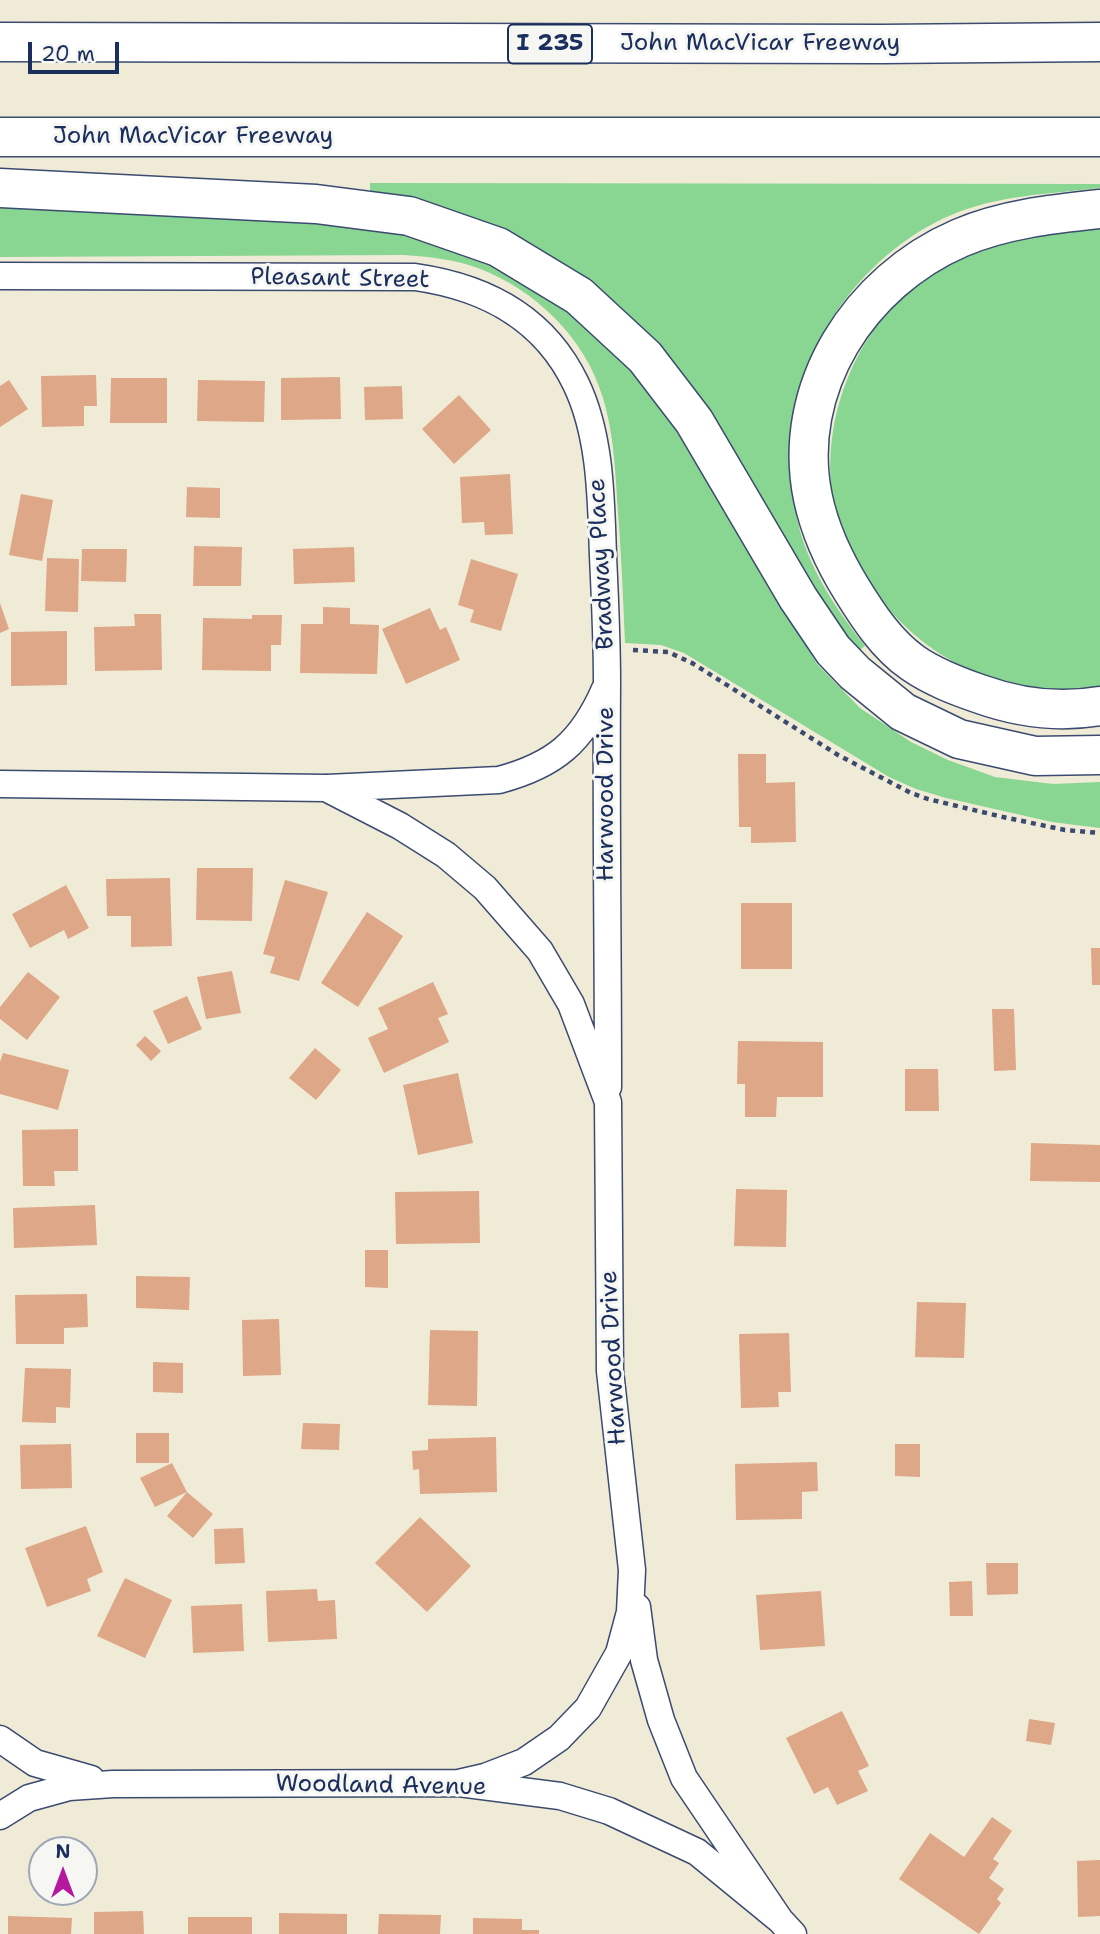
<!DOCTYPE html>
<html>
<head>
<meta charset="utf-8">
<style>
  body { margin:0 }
  #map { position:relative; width:1100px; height:1934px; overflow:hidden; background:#f0ebd7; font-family:"Shantell Sans",sans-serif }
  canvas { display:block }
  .north { position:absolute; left:28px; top:1836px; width:70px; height:70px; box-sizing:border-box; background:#f6f6f2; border:2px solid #9ea6b7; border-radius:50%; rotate:0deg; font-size:19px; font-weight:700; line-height:28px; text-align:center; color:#1b2f5e }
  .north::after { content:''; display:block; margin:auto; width:24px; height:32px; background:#b5179e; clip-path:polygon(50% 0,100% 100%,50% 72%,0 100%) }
  .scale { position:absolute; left:28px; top:42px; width:91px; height:32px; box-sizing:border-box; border:4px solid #1b2f5e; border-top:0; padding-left:9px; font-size:21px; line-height:24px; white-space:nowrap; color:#1b2f5e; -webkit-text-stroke:5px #f6f6f2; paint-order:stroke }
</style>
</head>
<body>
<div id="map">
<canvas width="1100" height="1934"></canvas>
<div class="north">N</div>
<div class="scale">20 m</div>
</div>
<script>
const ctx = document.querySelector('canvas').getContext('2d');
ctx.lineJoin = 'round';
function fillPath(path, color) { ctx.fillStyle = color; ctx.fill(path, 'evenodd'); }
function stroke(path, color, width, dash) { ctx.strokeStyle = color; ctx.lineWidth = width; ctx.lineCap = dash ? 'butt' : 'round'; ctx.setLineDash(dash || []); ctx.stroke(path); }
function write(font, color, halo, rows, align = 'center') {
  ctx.font = font + ' "Shantell Sans",sans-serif'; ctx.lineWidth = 6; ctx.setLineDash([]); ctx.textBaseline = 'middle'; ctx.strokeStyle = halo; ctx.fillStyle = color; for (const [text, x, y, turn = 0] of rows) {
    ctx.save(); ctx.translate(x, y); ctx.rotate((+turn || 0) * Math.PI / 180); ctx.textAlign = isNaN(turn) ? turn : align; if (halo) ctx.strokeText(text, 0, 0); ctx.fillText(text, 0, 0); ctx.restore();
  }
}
fillPath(new Path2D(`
  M370 183 1100 184V188C1050 194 996 195 949 216 882 245 822 312 804 383 799 400 800 419 798 436 794 468 791 499 800 531 813 575 837 610 865 646L857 652 825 613 674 365 370 192Z
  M0 201 320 218 430 238 517 275 577 318 635 370 667 413 817 664 860 708 911 742 948 760 995 777 1053 784 1100 782V828L1052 822 946 798 916 789 889 777 684 653 661 645 625 643C623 595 621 547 617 499 615 465 613 431 603 398 585 338 536 290 478 268 454 259 429 257 404 255L0 257Z
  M1100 225V686C988 707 879 636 844 530 840 519 834 507 832 495 826 445 836 396 860 352 877 323 900 292 929 273 937 267 948 264 957 260 973 253 989 243 1006 238 1015 235 1027 235 1037 233 1058 231 1079 228 1100 225Z`), '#89d592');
fillPath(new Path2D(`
  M96 375 97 406H84V426L42 427 41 376Z
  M340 377 341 419 281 420V378Z
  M111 378H167V423H110Z
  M9 380 28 409 0 427V386Z
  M198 380 265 381 264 422 197 421Z
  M402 386 403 419 365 420 364 387Z
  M459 395 491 430 454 464 422 429Z
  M510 474 513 534 485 535 484 522 462 523 460 477Z
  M187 487 220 488V518L186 517Z
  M21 494 53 500 42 561 9 555Z
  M194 546 242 547 241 586H193Z
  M354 547 355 582 294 584 293 549Z
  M82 549H127L126 582 81 581Z
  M47 558 79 559 78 612 45 611Z
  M471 559 518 574 501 631 470 622 474 610 458 605Z
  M0 603 9 629 0 633Z
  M323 607 350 608V624L379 625 377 674 300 673 301 624H323Z
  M430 608 440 630 446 627 460 660 406 684 382 629Z
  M134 614H161L162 670 95 671 94 627 135 626Z
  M252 615H282L281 645H271V671L202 670 203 618 252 619Z
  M67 631V685L11 686V632Z
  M738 754H766V783L795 782 796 842 751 843V827H739Z
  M197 868H253L252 921 196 920Z
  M170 878 172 946 131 947V916H107L106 879Z
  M285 880 328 892 299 981 270 973 275 957 263 954Z
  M66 885 89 928 68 939 64 930 30 948 12 914Z
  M741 903H792V969H741Z
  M367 912 403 936 358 1007 321 983Z
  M1091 948H1100V985H1092Z
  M232 971 241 1013 206 1019 197 977Z
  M28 972 60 997 27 1040 0 1019V1007Z
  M433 982 448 1014 438 1018 449 1042 384 1073 368 1038 388 1029 378 1008Z
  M187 996 202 1029 168 1044 153 1011Z
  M992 1009H1014L1016 1070 994 1071Z
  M145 1036 161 1051 151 1061 136 1045Z
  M738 1041 823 1042V1097H777L776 1117H745V1084H737Z
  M315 1048 341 1070 316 1100 289 1078Z
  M3 1053 69 1070 58 1110 0 1094V1062Z
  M905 1069H938L939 1111H905Z
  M458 1073 473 1143 418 1155 403 1085Z
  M78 1129V1171H54L55 1186H23L22 1130Z
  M1031 1143 1100 1145V1182L1030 1181Z
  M736 1189 787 1190 786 1247 734 1246Z
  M479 1191 480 1243 396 1244 395 1192Z
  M95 1205 97 1245 14 1248 13 1208Z
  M365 1250H388V1288L365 1287Z
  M136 1276 190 1277 189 1310 136 1308Z
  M87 1294 88 1327 64 1328V1344H16L15 1295Z
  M917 1302 966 1303 964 1358 915 1357Z
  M279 1319 281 1375 243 1376 242 1320Z
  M430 1330 478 1331 477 1406 428 1405Z
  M789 1333 791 1392H778L779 1407 741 1408 739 1334Z
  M153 1362 183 1363V1393L153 1392Z
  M25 1368 71 1369 70 1408 56 1407V1423L22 1422Z
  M303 1423 340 1424 339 1450 301 1449Z
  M136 1433H169V1463H136Z
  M496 1437 497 1492 420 1494 419 1469 413 1470 412 1451 428 1450V1439Z
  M71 1444 72 1488 21 1489 20 1445Z
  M895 1444H920V1477L895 1476Z
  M817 1462 818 1491 802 1492V1519L736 1520 735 1464Z
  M172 1463 187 1492 155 1507 140 1478Z
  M187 1492 213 1514 193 1538 167 1516Z
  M420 1517 471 1566 427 1612 375 1563Z
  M86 1526 103 1572 87 1579 91 1591 47 1607 25 1548Z
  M243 1528 245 1563 215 1564 214 1529Z
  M986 1563H1018V1594L987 1595Z
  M125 1578 172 1600 145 1658 97 1636Z
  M972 1581 973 1616H950L949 1582Z
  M317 1589 318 1601 335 1600 337 1639 268 1642 266 1591Z
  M821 1591 825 1646 760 1650 756 1595Z
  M242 1604 244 1651 193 1653 191 1606Z
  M842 1711 869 1766 858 1771 868 1791 837 1805 828 1787 814 1794 786 1738Z
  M1029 1719 1055 1723 1051 1745 1026 1741Z
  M992 1817 1012 1831 993 1859 999 1863 989 1878 1004 1889 997 1899 1001 1903 979 1934 899 1879 930 1833 964 1857Z
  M1100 1860V1916L1078 1917 1077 1861Z
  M143 1911 144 1934H94V1912Z
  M279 1913 347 1914V1934H279Z
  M379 1914 441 1915 440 1934H378Z
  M8 1916 72 1918 71 1934H8Z
  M188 1917H252V1934H188Z
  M473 1918 522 1919V1930H539V1934H473Z`), '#dea787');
const minor = new Path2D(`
  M0 276 415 277C485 287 544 317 576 384 601 436 601 499 603 556 605 598 607 641 607 683 606 818 608 952 608 1087
  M0 784 326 788 400 826 446 855 485 888 540 951 571 1004 608 1102 610 1371 632 1570 630 1612 619 1653 588 1708 559 1738 524 1762 485 1777 459 1783
  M327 788 499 780C555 765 582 742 605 689
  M637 1607 644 1660 661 1720 684 1778 780 1920 793 1934
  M0 1739 35 1763 91 1779
  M0 1816 29 1798 69 1787 113 1784 459 1783 560 1796 609 1811 697 1852 780 1920`);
const motorway = new Path2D(`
  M0 42 881 44 1100 42
  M0 137H1100
  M0 188 316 204 409 216 498 247 579 296 645 357 694 421 798 598 833 650 855 673 903 712 959 739 1035 756 1100 755
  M1100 209C1053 214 1004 219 960 238 860 281 790 388 813 498 820 531 834 561 852 590 868 616 887 645 913 663 933 677 957 686 980 694 1019 708 1059 713 1100 706`);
stroke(minor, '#3b4b70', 29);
stroke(motorway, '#3b4b70', 41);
stroke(new Path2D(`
  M633 650 668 652 692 663 838 755 911 793 928 799 1003 817 1065 830 1100 833`), '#3b4b70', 4.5, [5, 5]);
stroke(minor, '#fff', 26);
stroke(motorway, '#fff', 38);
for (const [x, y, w] of [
  [550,44,84]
]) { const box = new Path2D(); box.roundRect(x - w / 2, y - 19.5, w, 39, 5); ctx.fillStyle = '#f6f6f2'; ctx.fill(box); stroke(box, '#1b2f5e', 2); }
write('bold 23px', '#1b2f5e', null, [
  ["I 235",550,44]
]);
write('24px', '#1b2f5e', '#f6f6f2', [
  ["John MacVicar Freeway",760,44],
  ["John MacVicar Freeway",193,137],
  ["Pleasant Street",340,279,1],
  ["Bradway Place",602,564,-93],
  ["Harwood Drive",607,794,-90],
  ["Harwood Drive",614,1358,-93],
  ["Woodland Avenue",381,1786,1]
]);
</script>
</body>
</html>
